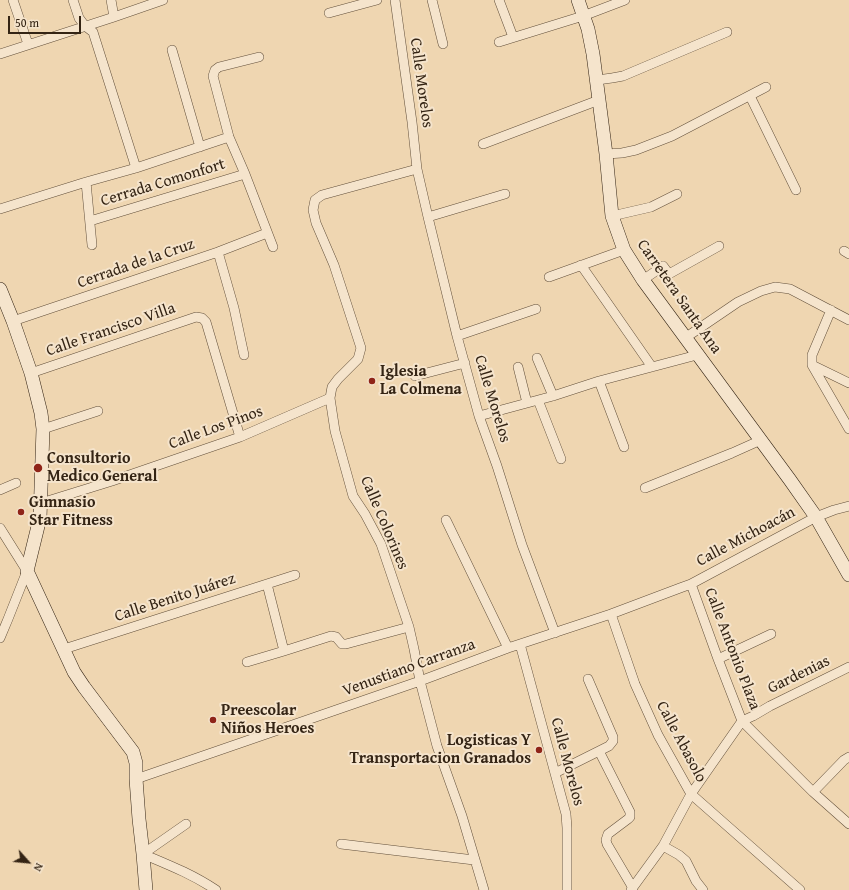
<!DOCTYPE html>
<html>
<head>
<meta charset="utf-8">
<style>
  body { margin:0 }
  #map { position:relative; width:849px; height:890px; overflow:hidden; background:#efd6b1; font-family:"Gentium Book Plus",serif }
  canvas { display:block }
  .north { position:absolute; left:8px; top:842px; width:40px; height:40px; -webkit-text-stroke:3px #f5e4cc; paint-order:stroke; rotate:117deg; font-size:11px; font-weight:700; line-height:16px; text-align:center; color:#342414 }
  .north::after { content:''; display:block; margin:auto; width:14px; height:18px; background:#342414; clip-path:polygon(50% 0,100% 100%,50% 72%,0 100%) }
  .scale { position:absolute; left:8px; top:16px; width:73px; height:18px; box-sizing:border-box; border:2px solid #342414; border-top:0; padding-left:5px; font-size:12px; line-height:14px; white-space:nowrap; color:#342414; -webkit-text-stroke:3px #f5e4cc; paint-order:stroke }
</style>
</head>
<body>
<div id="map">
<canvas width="849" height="890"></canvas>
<div class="north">N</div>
<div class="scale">50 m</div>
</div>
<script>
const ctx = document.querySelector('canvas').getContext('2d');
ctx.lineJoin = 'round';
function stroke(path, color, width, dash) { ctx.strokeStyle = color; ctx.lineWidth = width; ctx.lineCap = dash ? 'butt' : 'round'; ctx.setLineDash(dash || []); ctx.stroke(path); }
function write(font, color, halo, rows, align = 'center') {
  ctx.font = font + ' "Gentium Book Plus",serif'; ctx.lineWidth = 4; ctx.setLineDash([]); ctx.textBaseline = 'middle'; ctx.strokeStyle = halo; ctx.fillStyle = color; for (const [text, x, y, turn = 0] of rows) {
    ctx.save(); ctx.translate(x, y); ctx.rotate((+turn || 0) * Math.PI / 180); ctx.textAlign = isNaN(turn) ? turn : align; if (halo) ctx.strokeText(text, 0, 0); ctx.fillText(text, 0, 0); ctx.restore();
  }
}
const street = new Path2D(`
  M13 0 28 44
  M73 0 79 18 85 26 93 32 136 168
  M111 0 114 17
  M395 0 412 122 417 169 428 217 457 336 479 416 497 466 522 545 555 633
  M432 0 443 44
  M499 0 513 37
  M329 13 377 0
  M499 42 583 16 625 0
  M172 50 200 147
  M0 54 114 17 163 0
  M259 57 219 67 215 70 213 76 229 137 245 174 273 247
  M597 80 612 78 623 76 727 32
  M750 96 796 190
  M483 144 599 100
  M606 154 622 153 636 150 672 136 766 87
  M417 169 322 195 315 200 313 210 316 223 334 265 361 348 358 359 338 379 332 387 330 398 335 431 353 496 365 514 381 544 409 627 414 649 420 681 437 746 462 816 484 890
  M86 182 92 245
  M0 209 86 182 136 168 229 137
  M612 216 651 207 677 194
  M428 217 505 194
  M90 221 245 174
  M844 251 849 254
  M218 252 234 308 244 355
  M581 265 652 367
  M549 277 624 250
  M643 280 663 266 669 274 719 246
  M831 310 812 355V365L849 429
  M13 321 218 252 267 233
  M457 336 536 309
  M685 338 738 302 761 291 775 287 790 289 849 320
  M537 358 553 396
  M812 365 849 383
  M518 367 527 403
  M31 373 196 317 202 318 206 322 240 437
  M415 376 465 363
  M599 381 624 447
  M538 400 561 459
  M479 416 553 396 599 381 697 355
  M43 429 98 411
  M645 488 732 453 761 440
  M0 490 16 483
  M41 503 112 481 240 437 330 398
  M446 520 508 648
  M0 528 27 571 8 619 0 638
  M267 584 284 651
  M691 584 718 659 742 721 813 792 849 824
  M611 614 635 684 658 735 691 794 800 890
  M520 644 566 814 567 828V890
  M64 649 295 575
  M718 659 771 634
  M247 662 284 651 331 636 336 637 342 644H346L409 627
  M599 751 630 812V817L628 819 608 834 606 840 607 844 633 888
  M555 773 609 746 613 741V737L588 679
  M136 779 420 681 508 648 611 614 680 588 691 584 816 517 834 510 849 506
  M813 792 844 760 849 757
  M341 844 474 860
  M663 846 679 855 686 861 696 881 703 890
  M143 854C169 865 192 874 216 890
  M143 854 186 824
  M631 890 663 846 691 794 742 721 753 716 770 706 849 667`);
const secondary = new Path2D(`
  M578 0 588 29 593 54 606 154 612 216 624 250 643 280 790 480 816 517 849 575
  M0 289 13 321 31 373 41 413 43 429 40 518 27 571 74 672 84 687 133 752 136 763V779L139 819 143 854 146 890`);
stroke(street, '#63503b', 10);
stroke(secondary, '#342414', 14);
stroke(street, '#f5e4cc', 9);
stroke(secondary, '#f5e4cc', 13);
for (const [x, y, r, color] of [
  [372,381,4,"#8f2418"],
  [38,468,5,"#8f2418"],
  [21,512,4,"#8f2418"],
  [213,720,4,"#8f2418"],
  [539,750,4,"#8f2418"]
]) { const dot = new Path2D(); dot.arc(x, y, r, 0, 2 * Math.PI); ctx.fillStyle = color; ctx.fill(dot); stroke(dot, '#f5e4cc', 1.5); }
write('16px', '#342414', '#f5e4cc', [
  ["Calle Morelos",421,83,82],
  ["Cerrada Comonfort",163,183,-17],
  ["Cerrada de la Cruz",136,264,-19],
  ["Carretera Santa Ana",679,297,55],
  ["Calle Francisco Villa",111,330,-19],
  ["Calle Morelos",492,399,73],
  ["Calle Los Pinos",216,428,-20],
  ["Calle Colorines",384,523,67],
  ["Calle Michoacán",746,537,-28],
  ["Calle Benito Juárez",175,598,-18],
  ["Calle Antonio Plaza",732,649,69],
  ["Venustiano Carranza",409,668,-20],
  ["Gardenias",799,675,-26],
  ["Calle Abasolo",681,742,62],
  ["Calle Morelos",567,762,75]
]);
write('bold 16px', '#342414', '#f5e4cc', [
  ["Iglesia",380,372],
  ["La Colmena",380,390],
  ["Consultorio",47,459],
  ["Medico General",47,477],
  ["Gimnasio",29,503],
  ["Star Fitness",29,521],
  ["Preescolar",221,711],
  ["Niños Heroes",221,729],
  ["Logisticas Y",531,741,"right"],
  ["Transportacion Granados",531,759,"right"]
], 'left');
</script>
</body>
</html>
